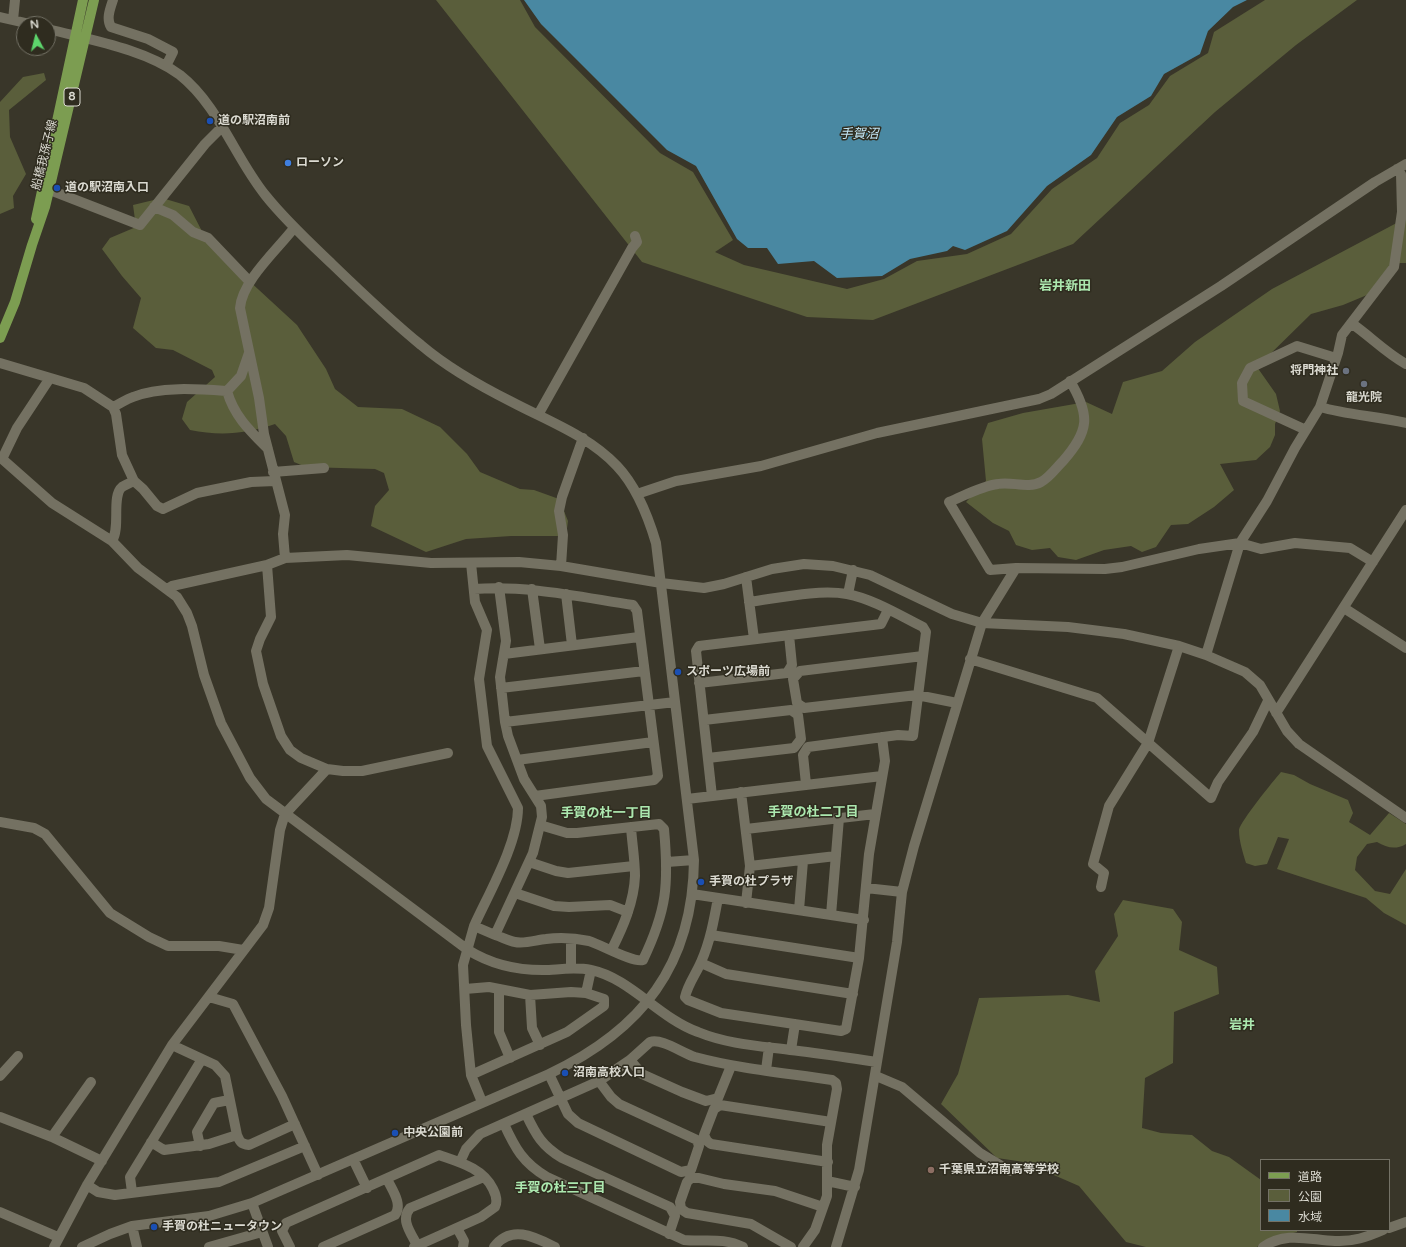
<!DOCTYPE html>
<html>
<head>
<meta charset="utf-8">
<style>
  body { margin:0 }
  #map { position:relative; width:1406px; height:1247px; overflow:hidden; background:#393629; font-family:"Varela Round","Noto Sans JP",sans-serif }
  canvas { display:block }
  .legend { position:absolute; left:1260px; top:1159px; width:130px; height:72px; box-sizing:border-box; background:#2f2c1f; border:1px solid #747266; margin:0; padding:5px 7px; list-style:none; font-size:12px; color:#dbdad1 }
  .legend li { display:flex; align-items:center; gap:8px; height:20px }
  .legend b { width:20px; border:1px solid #747266 }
  .north { position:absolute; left:16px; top:16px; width:40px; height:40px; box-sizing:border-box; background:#2f2c1f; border:1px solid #747266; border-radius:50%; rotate:353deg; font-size:11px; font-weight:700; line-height:16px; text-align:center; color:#dbdad1 }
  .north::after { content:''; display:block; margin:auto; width:14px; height:18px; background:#5dd56c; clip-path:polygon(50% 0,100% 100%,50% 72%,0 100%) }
</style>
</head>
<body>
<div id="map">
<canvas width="1406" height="1247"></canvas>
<ul class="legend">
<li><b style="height:5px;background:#7c9d51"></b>道路</li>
<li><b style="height:11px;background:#5a5e3b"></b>公園</li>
<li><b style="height:11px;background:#4988a2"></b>水域</li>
</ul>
<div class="north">N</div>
</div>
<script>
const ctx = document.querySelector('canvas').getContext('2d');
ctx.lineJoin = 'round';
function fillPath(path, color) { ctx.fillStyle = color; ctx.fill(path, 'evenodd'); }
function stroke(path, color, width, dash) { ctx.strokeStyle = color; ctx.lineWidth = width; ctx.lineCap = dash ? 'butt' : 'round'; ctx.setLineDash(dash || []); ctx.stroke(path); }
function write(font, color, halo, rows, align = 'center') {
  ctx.font = font + ' "Varela Round","Noto Sans JP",sans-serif'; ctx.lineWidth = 3; ctx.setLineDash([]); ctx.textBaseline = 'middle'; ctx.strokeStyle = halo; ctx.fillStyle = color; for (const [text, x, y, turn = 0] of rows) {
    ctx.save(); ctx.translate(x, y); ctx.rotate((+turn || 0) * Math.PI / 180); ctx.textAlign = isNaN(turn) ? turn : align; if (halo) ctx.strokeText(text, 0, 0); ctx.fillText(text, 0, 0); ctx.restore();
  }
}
fillPath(new Path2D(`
  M436 0H520L535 27 660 153 693 172 733 240 715 252 744 265 847 289 884 279 917 261 967 254 1011 234 1052 189 1097 158 1120 123 1149 105 1170 76 1208 53 1214 32 1265 0H1357L1296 45 1215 112 1073 244 873 320 807 317 642 262Z
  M44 73 46 80 9 110 10 137 26 174 13 196 14 208 0 214V102L23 77Z
  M162 198 189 206 208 243 297 325 326 369 335 389 358 407 402 409 440 427 467 454 480 472 520 489 534 490 559 499 568 521 566 536H511L466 539 426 552 371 526 375 506 389 490 384 473 375 469 306 467 294 462 286 436 275 424C246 434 220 436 190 430L182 419 187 402 215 377 212 370 173 350 156 348 133 328 141 298 122 276 102 249 110 238 136 227 133 205Z
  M1406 218V263H1400L1387 269 1367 295 1343 305 1311 314 1257 367 1276 394 1280 411 1275 424V435L1270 447 1256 460 1220 464 1234 490 1214 507 1188 524 1171 525 1156 547 1142 552 1131 546 1104 550 1076 560 1058 557 1050 548 1032 550 1016 545 1009 531 993 523 966 502 986 481 982 439 988 423 1023 413 1086 402 1112 414 1123 382 1162 371 1195 342 1272 289Z
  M1281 772 1294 775 1310 784 1348 800 1353 813 1349 822 1370 835 1389 813 1406 824V844C1396 850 1387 848 1377 842L1367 844 1357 857 1355 870 1375 891 1390 894 1406 869V925L1384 913 1366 898 1277 869 1289 839 1278 837 1267 864 1255 866 1246 863C1243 853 1239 841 1239 830 1240 822 1274 780 1281 772Z
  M1123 900 1173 909 1182 922 1179 950 1217 967 1219 994 1174 1012 1173 1063 1145 1078 1142 1128 1161 1133 1192 1135 1212 1151 1229 1157 1261 1180V1230H1297V1232L1266 1240 1257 1247H1146L1126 1242 1079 1186 1024 1162 997 1158 941 1104 958 1074 979 998 1068 995 1100 1002 1095 971 1118 936 1114 914Z`), '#5a5e3b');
fillPath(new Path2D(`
  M524 0H1247L1233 7 1208 31 1200 54 1164 74 1151 96 1117 117 1091 155 1047 186 1007 231 965 250 953 246 947 251 910 259 882 276 837 278 814 261 778 264 767 248H748L737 239 696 166 667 150 541 24Z`), '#4988a2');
stroke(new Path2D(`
  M113 0C110 9 106 19 111 27L148 39 173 52 166 66
  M0 17 30 24
  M13 20 15 0
  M48 29C90 40 145 49 180 75 219 106 235 158 266 196 286 221 309 242 332 264 361 292 390 320 421 345 448 368 480 386 512 402 548 421 589 436 617 466 637 487 648 516 656 543L694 860C693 965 642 1030 549 1074L252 1203 209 1216 132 1226 110 1234 82 1247
  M50 190 140 225 205 144 222 127
  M154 207 173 215 193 232 208 238 250 282
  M1351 323C1370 336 1386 353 1406 364
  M249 353 241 376 227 391C234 416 250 431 268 449
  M0 363 84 388 113 407 116 414 122 455 134 481 143 489 157 506 163 509 197 493 251 482 275 481
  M113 407C120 404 126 399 133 397 159 386 199 389 227 391
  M1320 407C1348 415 1377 416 1406 423
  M538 415 632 248 637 242 635 236
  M1306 430 1243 401 1242 383 1250 368 1297 346 1336 358
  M0 457 52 503 112 541 138 568 177 597 187 613 192 626 204 675 221 723 250 778 266 799 468 950C492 965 520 971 549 970 563 969 576 967 591 970 630 978 659 1018 698 1032 727 1044 759 1046 790 1050 819 1053 848 1058 877 1062
  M2 459 17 428 50 378
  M273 472 324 468
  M637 494 676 481 761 466 877 433 1039 399 1051 394 1221 286 1375 182 1406 164
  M112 541C121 527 111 496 122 487 125 485 130 483 134 481
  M285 558 283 534 285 515 264 434 259 398 240 308C242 281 277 250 294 228
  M471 563 475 602 487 630 479 679 487 746 518 808C518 843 489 893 474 926
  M267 565 271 617 260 639 256 651 263 684 281 736 290 750 301 758 327 769 343 771H362L448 753
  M561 566 563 535 559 511 562 497 583 438
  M1016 568 1105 569 1122 567 1199 549 1240 543 1261 549 1295 543 1350 548 1373 562
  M746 577 754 639
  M167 589 172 586 267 565 285 558 347 555 431 563 519 562 561 566 661 583 704 588 724 584 772 569 804 564 833 566 870 575 952 614 982 623 1068 627 1124 634 1179 646 1206 655 1245 672 1260 685 1287 731 1299 744 1406 818
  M474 589C527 585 580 597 633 605L637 611 658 776 654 780 535 796
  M532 589 540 649
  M566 594 572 645
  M848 594 853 570
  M749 602C779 598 818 589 847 594 873 599 899 615 923 627L926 632 913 736 898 735 808 747 803 755 806 784
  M1344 608 1406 648
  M504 654 639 637
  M1206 655 1240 543 1267 501 1295 448 1320 407 1338 353 1342 335 1394 267 1402 212 1401 174 1397 169
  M923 656 800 671 793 679 797 703 804 708 917 695 957 703
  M970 659 1097 698 1211 798 1218 782 1253 732 1268 701
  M699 683 787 673 792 665 789 635
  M501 688 644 671
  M1276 713 1406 510
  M704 720 791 710 798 715 801 739 794 748 708 758
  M505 722 675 702
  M517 760 653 742
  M741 792 750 866 746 903
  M712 796 696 651 699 646 881 624 888 610
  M687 799 882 776
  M0 822 34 828 45 834 110 913 149 937 168 946H219L243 950
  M746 829 875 814
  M529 862 556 871 568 873 634 866
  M667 862 694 860
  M750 866 836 856
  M1101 887 1104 873 1093 864 1109 806 1148 743 1179 646
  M866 888 902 892
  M515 893 554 906 569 907 610 905 628 912
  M692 894 864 920
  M718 898C714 920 710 942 701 962 696 974 688 984 685 997L688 1000 721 1013 841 1031 846 1029 859 958 869 854 885 761 882 737
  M799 910 803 861
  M831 915 839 818
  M495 935C502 937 508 941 515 942 525 944 536 940 546 939 560 937 575 938 589 941 602 945 633 963 643 960 667 910 669 884 664 829L659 824 577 833H567L540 825
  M711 935 859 958
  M571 939V967
  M612 949C623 927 634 902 635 876 635 860 632 843 631 827
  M701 963 726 974 853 994
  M465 989 489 987 530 995 571 992 586 993 604 999V1006L567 1032 471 1075
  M499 989V1032L510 1058
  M586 993 591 970
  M530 995 532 1028 540 1045
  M209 997 233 1004 282 1096 318 1175
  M172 1045 215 1065 225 1076 237 1135C240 1142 241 1144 249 1145L295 1124
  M791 1050 795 1024
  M630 1060 642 1074 682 1092 706 1101 718 1098 731 1066
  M766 1070 769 1047
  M549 1074 568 1114 578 1123 681 1172 691 1170 699 1146 697 1140 619 1104 611 1097 599 1081
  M0 1076 18 1056
  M876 1076 902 1087 980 1153 1010 1171
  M91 1082 52 1137 102 1161
  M482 1102 471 1075 466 1025 463 965 474 926 495 935 533 853 542 817 541 806 524 779 508 736 505 722 500 677 506 641 499 587
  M526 1114C536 1135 542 1146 562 1158L670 1207 675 1216 669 1234
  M0 1117 52 1137
  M504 1124C515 1148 523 1163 547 1177L684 1240C704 1242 724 1237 743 1247
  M151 1142 164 1150 209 1144 237 1135
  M200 1146 197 1132 214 1103 229 1100
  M353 1159 367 1188
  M460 1162 466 1149 480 1134 599 1081 630 1060 650 1042C662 1038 682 1053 695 1057 740 1069 786 1073 832 1080L836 1083 837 1089 827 1145V1196L815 1230 803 1247
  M828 1162 711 1144 707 1141 704 1135 714 1109 720 1105 831 1122
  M827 1181 855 1187
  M87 1185 98 1192 115 1195 219 1182 305 1146
  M132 1192 130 1177 202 1059
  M252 1203 268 1247
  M0 1212 58 1237
  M132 1226 137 1247
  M457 1228 464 1241 463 1247
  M1389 1228 1406 1222
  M417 1245C411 1233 400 1220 410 1208L484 1177
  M54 1247 87 1185 172 1045 263 925 269 908 280 830 285 814 327 769
  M209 1247 262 1232
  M290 1247 282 1231 286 1223 439 1155C459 1162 483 1168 493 1189 496 1195 498 1201 495 1207L481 1217 414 1247
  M323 1247 395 1215C403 1204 392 1190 387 1179
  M494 1247C511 1224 535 1237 555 1247
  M791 1247 751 1224 687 1213 681 1209 680 1202 687 1182 691 1178H699L724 1184 775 1191 823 1207
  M836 1247 859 1170 897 942 902 892 914 846 982 623 1016 568 990 570 949 502C964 496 981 486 998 484 1011 481 1028 489 1041 482 1049 478 1056 468 1063 461 1089 431 1091 416 1070 381
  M1263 1247C1286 1231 1310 1240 1335 1241 1353 1242 1367 1237 1383 1230`), '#747162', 10);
stroke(new Path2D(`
  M36 219 83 0
  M0 338 15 302 32 245 45 207 94 0`), '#7c9d51', 10);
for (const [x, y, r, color] of [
  [210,121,4,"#1a4fb4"],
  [288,163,4,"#3f7fe0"],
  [57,188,4,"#1a4fb4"],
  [1346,371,4,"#6b7280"],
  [1364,384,4,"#6b7280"],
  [678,672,4,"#1a4fb4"],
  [701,882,4,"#1a4fb4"],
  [565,1073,4,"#1a4fb4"],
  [395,1133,4,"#1a4fb4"],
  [931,1170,4,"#8d6e63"],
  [154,1227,4,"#1a4fb4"]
]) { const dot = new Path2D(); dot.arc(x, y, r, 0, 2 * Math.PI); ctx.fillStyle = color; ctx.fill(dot); stroke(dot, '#2f2c1f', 1.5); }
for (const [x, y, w] of [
  [72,97,16]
]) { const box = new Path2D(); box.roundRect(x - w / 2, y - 9, w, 18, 3); ctx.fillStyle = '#2f2c1f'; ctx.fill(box); stroke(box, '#dbdad1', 1); }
write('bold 11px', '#dbdad1', null, [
  ["8",72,97]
]);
write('bold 12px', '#dbdad1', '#2f2c1f', [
  ["道の駅沼南前",218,121],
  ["ローソン",296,163],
  ["道の駅沼南入口",65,188],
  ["将門神社",1338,371,"right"],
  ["龍光院",1364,398,"center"],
  ["スポーツ広場前",686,672],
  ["手賀の杜プラザ",709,882],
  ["沼南高校入口",573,1073],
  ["中央公園前",403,1133],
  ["千葉県立沼南高等学校",939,1170],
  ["手賀の杜ニュータウン",162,1227]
], 'left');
write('12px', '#dbdad1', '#2f2c1f', [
  ["船橋我孫子線",45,155,-76]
]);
write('italic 13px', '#c3e6f6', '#2f2c1f', [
  ["手賀沼",859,135]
]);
write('bold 13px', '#ace8af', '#2f2c1f', [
  ["岩井新田",1065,287],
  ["手賀の杜二丁目",813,813],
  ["手賀の杜一丁目",606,814],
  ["岩井",1242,1026],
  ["手賀の杜三丁目",560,1189]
]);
</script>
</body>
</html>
